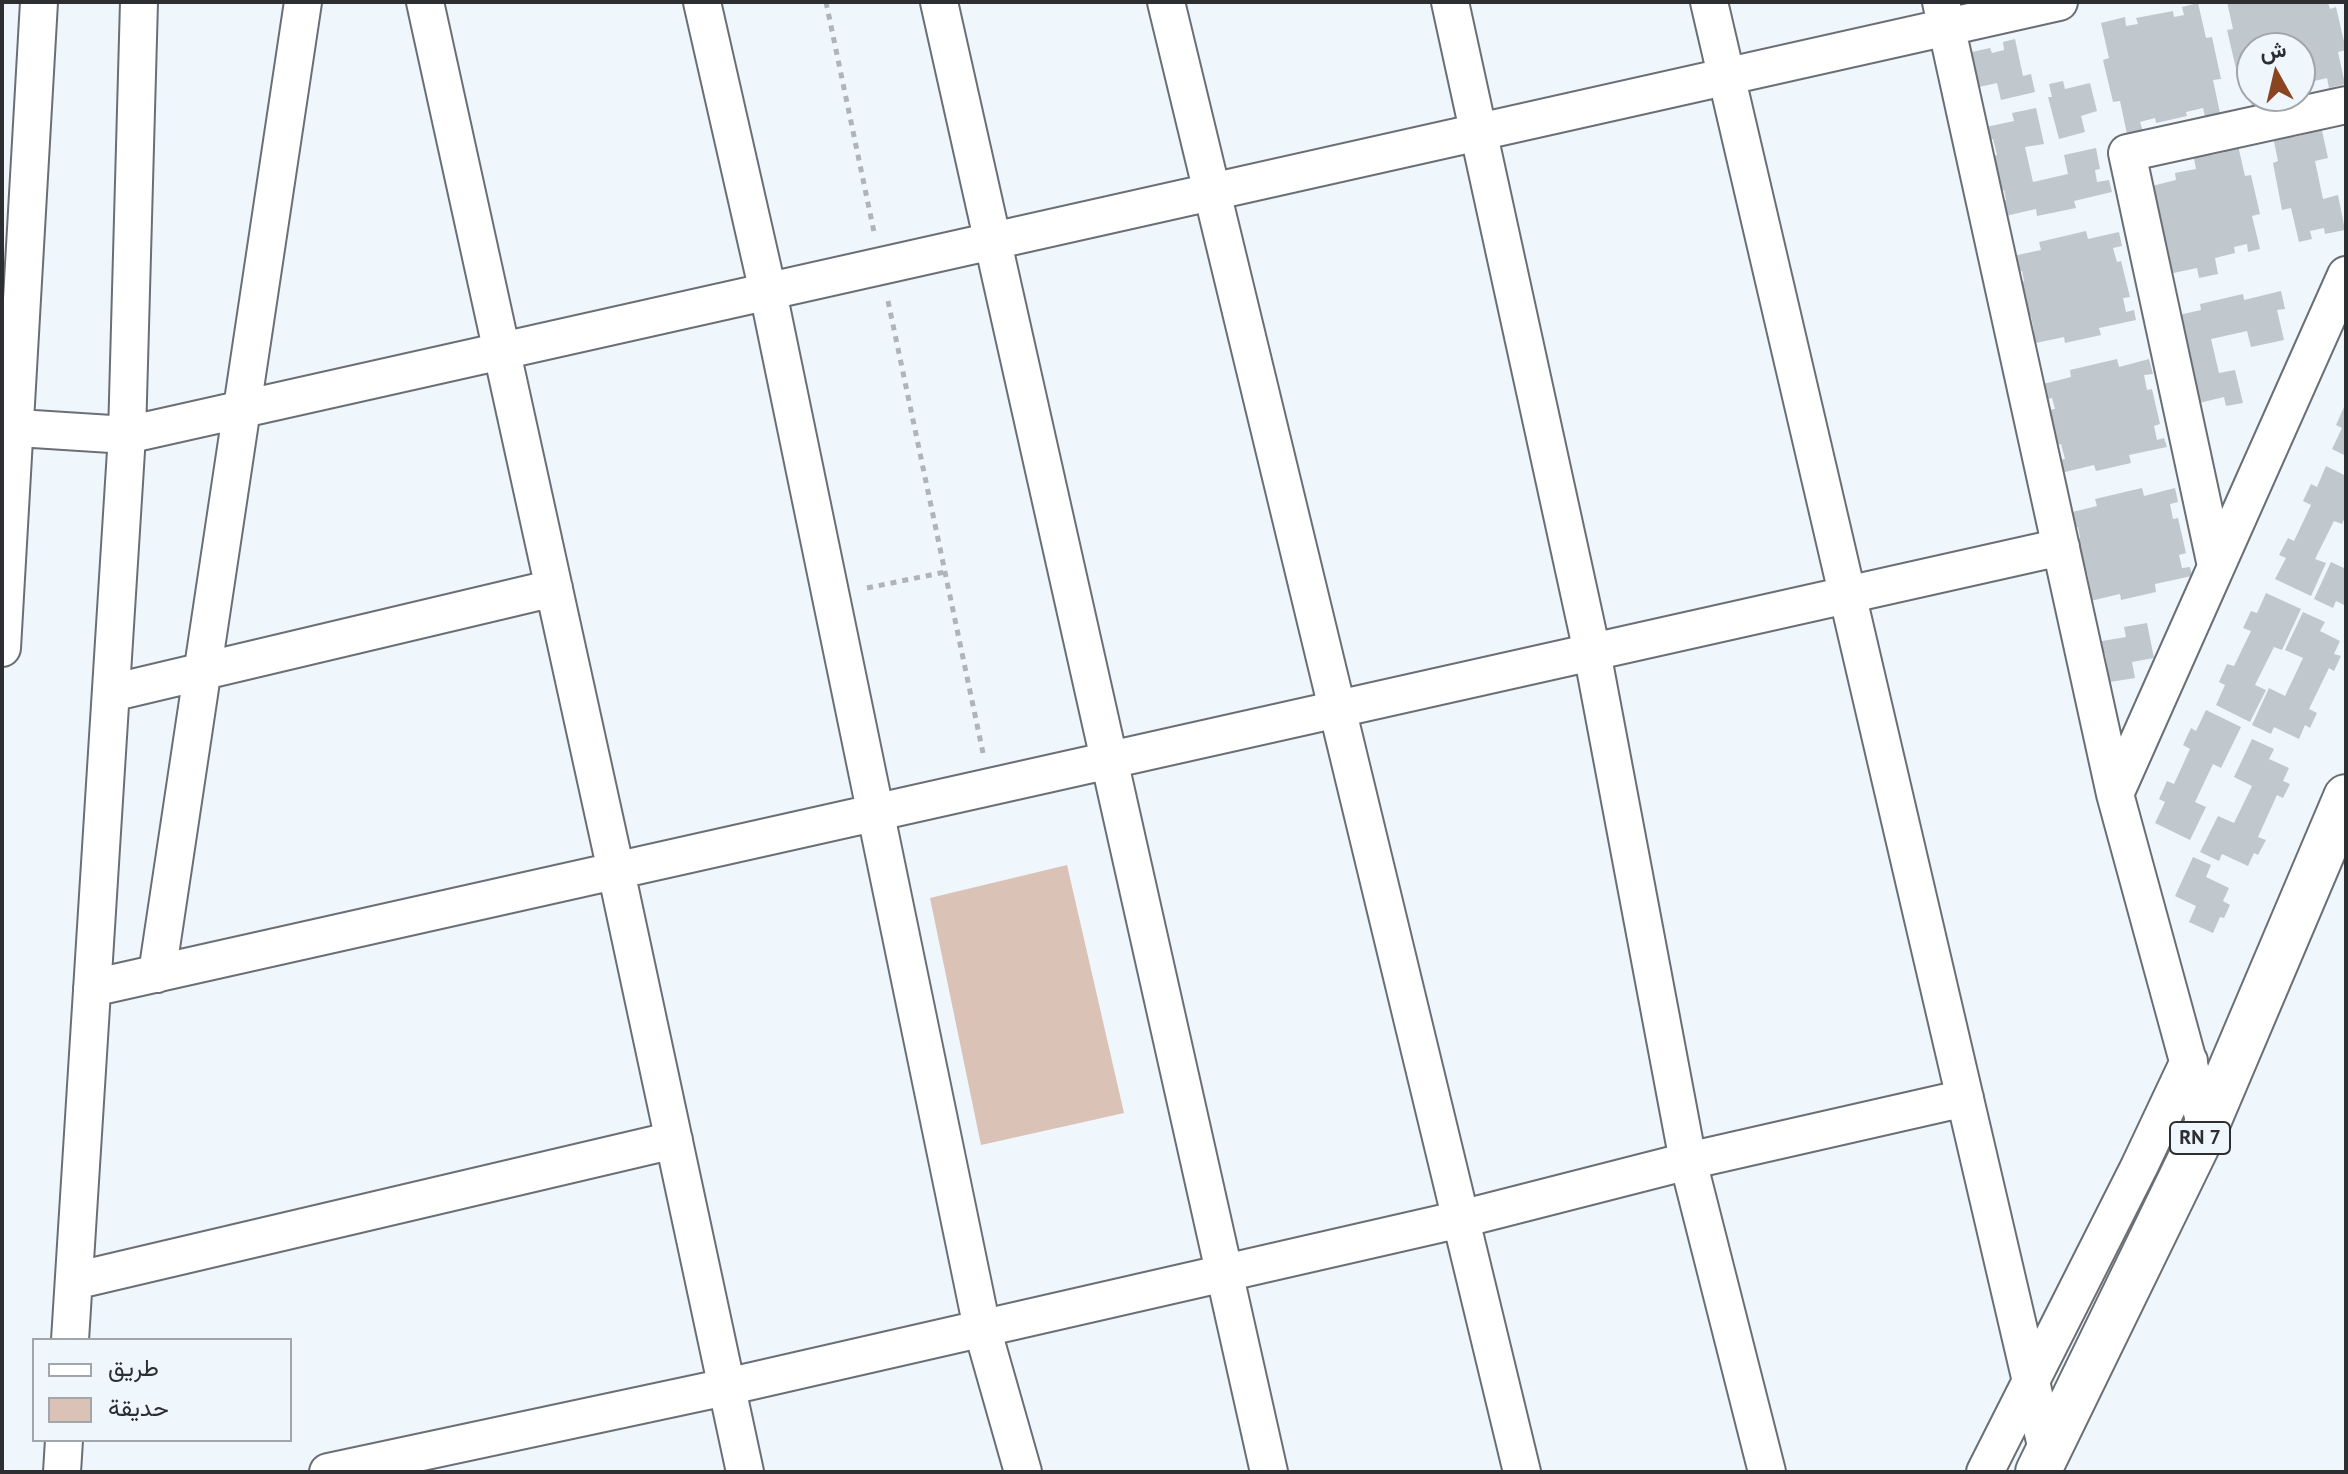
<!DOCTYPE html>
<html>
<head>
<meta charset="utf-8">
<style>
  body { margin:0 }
  #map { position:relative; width:2348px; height:1474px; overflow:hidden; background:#eff6fc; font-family:"PT Sans",Vazirmatn,sans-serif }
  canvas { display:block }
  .frame { position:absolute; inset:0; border:4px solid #2c2e31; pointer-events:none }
  .legend { position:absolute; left:32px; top:1338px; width:260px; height:104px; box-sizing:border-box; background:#eff6fc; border:2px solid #a1a6ab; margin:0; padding:10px 14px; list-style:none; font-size:24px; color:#2c2e31 }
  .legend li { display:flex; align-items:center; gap:16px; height:40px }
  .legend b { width:40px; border:2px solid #a1a6ab }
  .north { position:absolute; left:2236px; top:32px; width:80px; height:80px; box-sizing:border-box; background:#eff6fc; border:2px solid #a1a6ab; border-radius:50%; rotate:352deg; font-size:22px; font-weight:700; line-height:32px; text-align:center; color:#2c2e31 }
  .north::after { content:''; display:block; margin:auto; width:28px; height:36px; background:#8b4420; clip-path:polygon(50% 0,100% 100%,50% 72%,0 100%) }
</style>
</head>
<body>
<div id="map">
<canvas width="2348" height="1474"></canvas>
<div class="frame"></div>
<ul class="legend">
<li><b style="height:10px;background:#fff"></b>طريق</li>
<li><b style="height:22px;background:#dbc2b7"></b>حديقة</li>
</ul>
<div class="north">ش</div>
</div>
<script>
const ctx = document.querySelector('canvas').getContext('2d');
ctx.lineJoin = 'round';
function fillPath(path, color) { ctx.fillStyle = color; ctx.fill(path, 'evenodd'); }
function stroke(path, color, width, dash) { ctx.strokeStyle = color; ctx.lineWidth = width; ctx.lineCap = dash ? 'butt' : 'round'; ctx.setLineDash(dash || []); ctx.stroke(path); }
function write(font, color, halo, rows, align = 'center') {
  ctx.font = font + ' "PT Sans",sans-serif'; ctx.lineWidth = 6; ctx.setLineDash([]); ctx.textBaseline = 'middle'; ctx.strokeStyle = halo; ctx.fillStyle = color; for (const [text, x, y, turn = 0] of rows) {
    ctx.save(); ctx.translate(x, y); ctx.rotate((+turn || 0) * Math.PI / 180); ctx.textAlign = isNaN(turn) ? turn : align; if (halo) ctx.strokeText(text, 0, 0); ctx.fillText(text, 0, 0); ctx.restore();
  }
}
fillPath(new Path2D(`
  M1067 865 1124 1113 981 1145 930 898Z`), '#dbc2b7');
fillPath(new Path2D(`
  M2227 2H2328L2330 9 2336 7 2346 50 2338 52 2345 84 2329 88 2327 78 2310 82 2311 86 2300 89V48H2252V96H2266L2267 102 2252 105 2244 71 2237 73 2227 30 2233 29Z
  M2198 3 2206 38 2212 37 2221 79 2213 80 2220 113 2205 117 2203 108 2186 112 2187 116 2156 123 2155 118 2140 122 2143 131 2127 134 2120 101 2113 102 2103 60 2109 58 2101 23 2125 17 2126 26 2138 24 2136 18 2173 11 2174 17 2184 15 2182 7Z
  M2015 39 2023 76 2031 74 2035 92 2001 100 1997 83 1979 87 1972 52 1990 48 1992 53 2004 50 2003 42Z
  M2063 81 2065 89 2090 83 2097 111 2081 116 2085 132 2059 139 2048 97H2052L2049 84Z
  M2036 108 2044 144 2025 147 2033 182 2068 174 2064 155 2096 148 2100 169 2095 170 2097 182 2109 180 2112 192 2074 201 2076 208 2037 216 2036 209 2001 217 1998 202 2006 200 2004 190 1997 191 1989 156 1997 155 1993 139 1984 141 1981 128 2014 121 2012 113Z
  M2321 126 2328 158 2315 161 2323 199 2338 195 2345 230 2325 234 2324 228 2310 231 2312 239 2299 242 2291 208 2282 210 2273 163 2278 161 2272 132 2292 128 2294 137 2306 134 2305 130Z
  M2237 141 2245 176 2251 175 2260 214 2252 216 2260 249 2248 252 2247 244 2234 247 2235 253 2215 258 2218 274 2199 278 2197 268 2164 275 2162 266 2170 264 2167 245 2157 248 2144 188 2176 180 2175 173 2196 169 2193 153 2210 149 2212 155 2225 152 2224 144Z
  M2086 231 2088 239 2119 232 2122 246 2113 248 2117 262 2121 261 2130 297 2123 298 2126 312 2134 310 2136 320 2099 328 2101 335 2065 343 2064 337 2031 344 2028 333 2034 331 2031 316 2025 317 2017 283 2024 281 2022 271 2012 273 2008 257 2041 250 2039 242Z
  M2281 291 2285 309 2277 310 2284 340 2251 347 2247 331 2211 339 2219 373 2235 370 2243 403 2226 406 2224 397 2191 405 2189 398 2198 396 2193 376 2170 317 2201 310 2200 304 2243 294 2244 300Z
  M2117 359 2119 367 2149 359 2153 374 2144 375 2147 390 2152 389 2160 424 2154 426 2157 440 2164 438 2167 447 2129 455 2131 463 2096 471 2094 465 2061 473 2058 460 2065 459 2061 444 2056 445 2048 410 2055 409 2052 398 2043 400 2039 385 2071 377 2070 370Z
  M2344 407 2346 408V456L2332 449 2342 428 2336 425Z
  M2326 466 2346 476V515L2342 524 2334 521 2315 559 2326 563 2311 596 2275 579 2286 558 2279 555 2288 538 2294 541 2311 505 2303 501 2311 484 2317 487Z
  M2142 488 2144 496 2175 488 2178 502 2170 504 2173 519 2178 518 2186 553 2179 555 2182 568 2190 567 2192 576 2155 584 2156 592 2121 600 2120 594 2086 602 2084 590 2090 588 2087 573 2081 574 2073 539 2080 538 2078 527 2068 529 2064 514 2097 506 2095 499Z
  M2331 562 2346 569V606L2336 601 2333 608 2314 599Z
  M2266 593 2301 609 2282 650 2274 647 2255 685 2266 690 2250 722 2216 705 2225 685 2219 682 2227 664 2234 666 2251 631 2243 628 2251 611 2257 613Z
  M2303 612 2325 622 2320 631 2340 641 2334 654 2341 656 2334 671 2329 668 2309 709 2317 713 2310 728 2305 725 2299 739 2274 727 2271 734 2252 725 2269 688 2285 696 2303 658 2285 650Z
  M2147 623 2154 658 2132 662 2135 678 2110 682 2105 653 2098 654 2096 642 2126 637 2124 627Z
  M2206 710 2241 727 2221 768 2213 764 2195 802 2206 807 2190 840 2155 823 2165 802 2159 799 2167 781 2174 784 2190 749 2183 745 2191 728 2196 731Z
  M2252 739 2274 749 2269 759 2289 768 2283 781 2290 784 2283 798 2277 795 2258 837 2266 840 2258 855 2254 853 2248 866 2222 854 2219 861 2200 852 2218 816 2234 823 2252 786 2234 777Z
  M2193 857 2211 865 2206 877 2229 888 2223 901 2230 905 2224 918 2220 917 2213 933 2189 922 2196 906 2175 896Z`), '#c1c8cd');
const street = new Path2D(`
  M425 2 616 871 745 1472
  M702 2 768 292 982 1328 1023 1472
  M939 2 1269 1472
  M1166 2 1522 1472
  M1450 2 1592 652 1688 1161 1767 1472
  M1709 2 2047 1450
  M1941 2 2115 794 2206 1127
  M2 427 127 435 2059 2
  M2216 566 2127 153 2346 105
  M2 648 39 2
  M111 693 554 588
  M2115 794 2346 275
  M157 974 303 2
  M92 988 2061 547
  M74 1281 674 1140
  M70 1340 127 435 139 2
  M62 1472 64 1440
  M328 1472 726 1387 1461 1219 1688 1161 1965 1098
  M1985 1472 2139 1167 2189 1061`);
const primary = new Path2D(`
  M2038 1472 2206 1127 2346 797`);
stroke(street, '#696f74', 40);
stroke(primary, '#696f74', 48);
stroke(new Path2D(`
  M826 2 874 232
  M888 301 983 753
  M867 588 945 572`), '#afb4b9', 5, [6, 6]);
stroke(street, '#fff', 36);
stroke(primary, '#fff', 44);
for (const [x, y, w] of [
  [2200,1138,60]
]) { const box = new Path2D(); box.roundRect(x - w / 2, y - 16, w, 32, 6); ctx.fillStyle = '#eff6fc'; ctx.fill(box); stroke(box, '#2c2e31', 2); }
write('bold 20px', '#2c2e31', null, [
  ["RN 7",2200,1138]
]);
</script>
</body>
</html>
